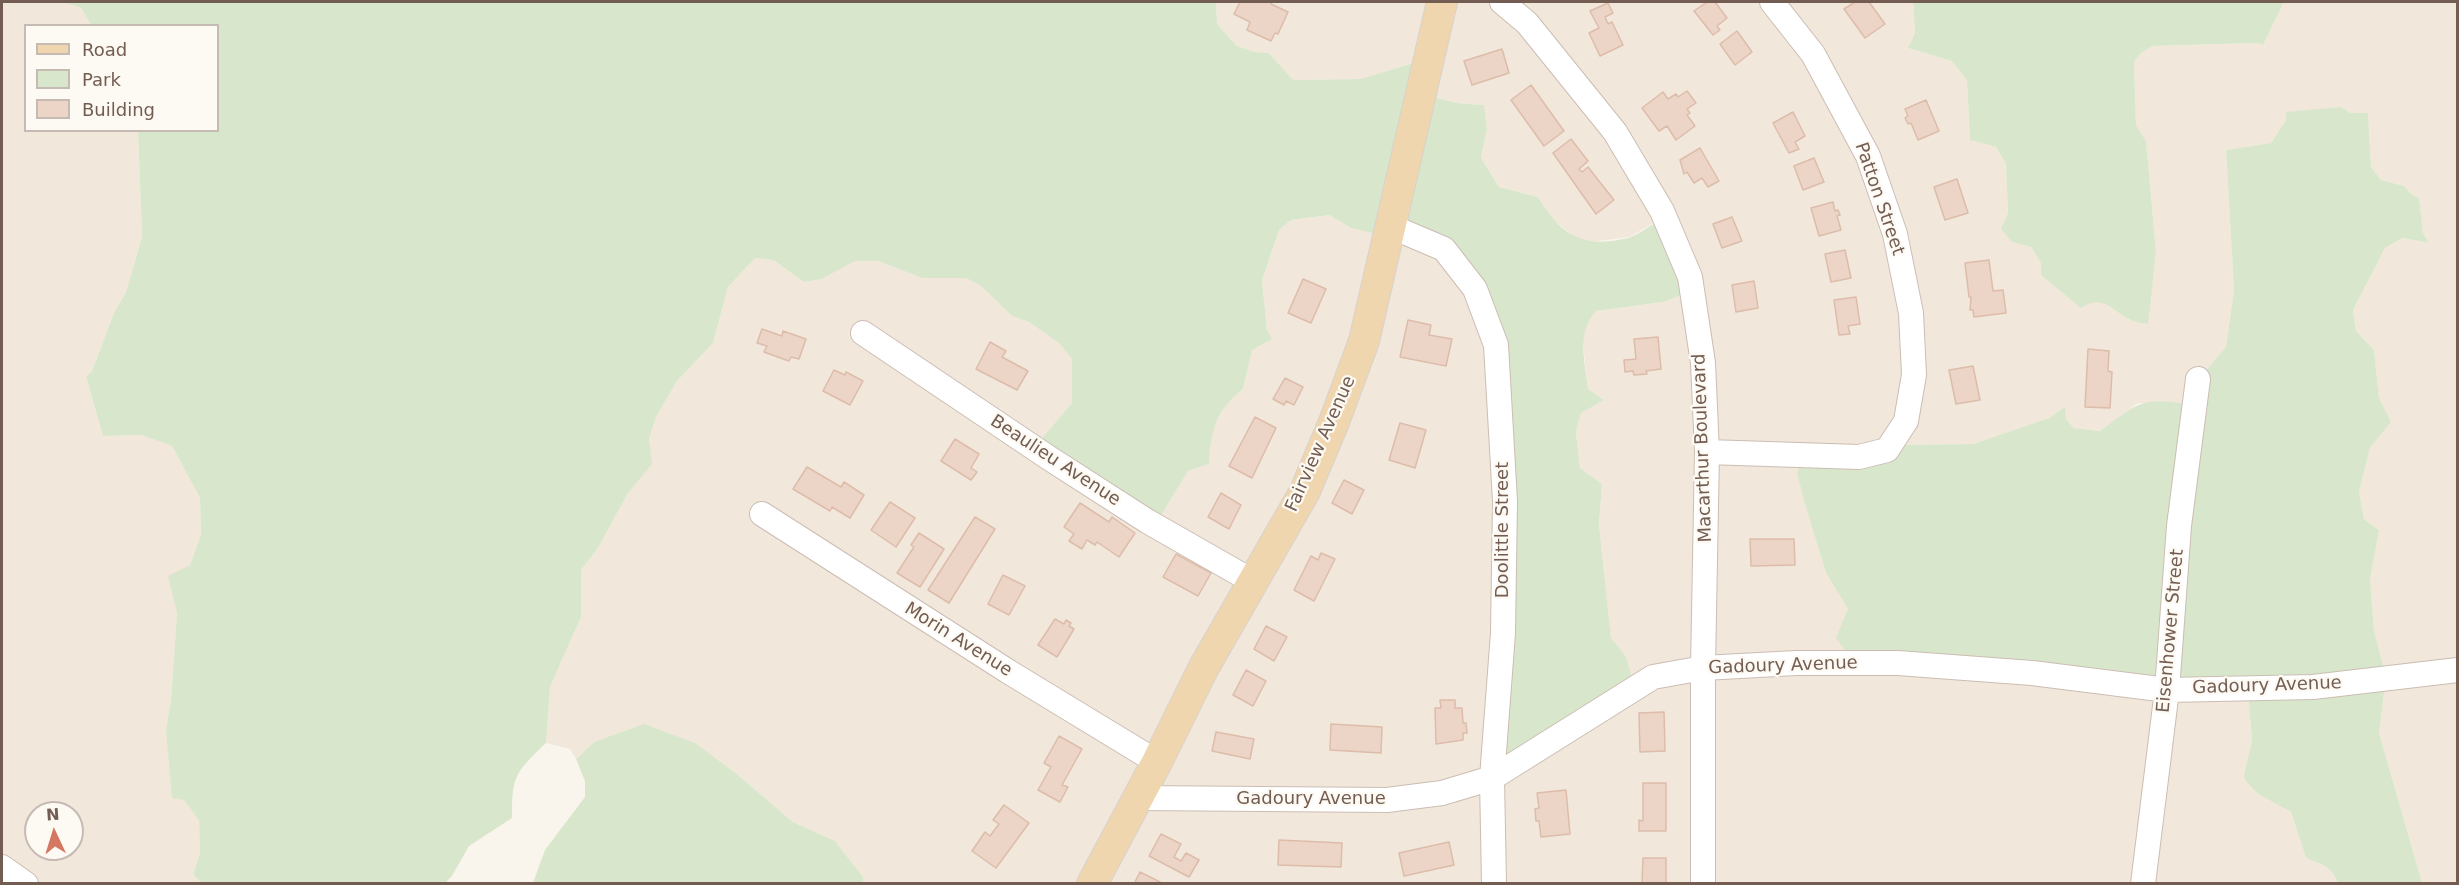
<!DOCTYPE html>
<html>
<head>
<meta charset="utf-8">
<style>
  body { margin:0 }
  #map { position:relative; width:2459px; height:885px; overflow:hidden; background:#faf5ec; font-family:"DejaVu Sans",sans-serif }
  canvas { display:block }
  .frame { position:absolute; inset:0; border:3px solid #735d52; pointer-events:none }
  .legend { position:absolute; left:24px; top:24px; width:195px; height:108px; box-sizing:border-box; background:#fdf9f3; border:2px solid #c6bbb3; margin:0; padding:8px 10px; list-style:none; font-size:18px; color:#735d52 }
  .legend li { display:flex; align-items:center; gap:12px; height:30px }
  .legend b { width:30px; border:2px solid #c6bbb3 }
  .north { position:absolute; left:24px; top:801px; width:60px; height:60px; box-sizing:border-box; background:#fdf9f3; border:2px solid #c6bbb3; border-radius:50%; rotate:356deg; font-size:16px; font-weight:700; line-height:24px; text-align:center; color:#735d52 }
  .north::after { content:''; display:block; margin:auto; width:21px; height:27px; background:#d47862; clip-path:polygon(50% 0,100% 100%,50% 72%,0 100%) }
</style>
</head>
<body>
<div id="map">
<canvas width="2459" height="885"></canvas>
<div class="frame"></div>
<ul class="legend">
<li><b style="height:8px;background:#f0d6ae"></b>Road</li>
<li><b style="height:16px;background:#d8e7cc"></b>Park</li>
<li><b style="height:16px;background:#ecd5c7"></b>Building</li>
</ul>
<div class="north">N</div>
</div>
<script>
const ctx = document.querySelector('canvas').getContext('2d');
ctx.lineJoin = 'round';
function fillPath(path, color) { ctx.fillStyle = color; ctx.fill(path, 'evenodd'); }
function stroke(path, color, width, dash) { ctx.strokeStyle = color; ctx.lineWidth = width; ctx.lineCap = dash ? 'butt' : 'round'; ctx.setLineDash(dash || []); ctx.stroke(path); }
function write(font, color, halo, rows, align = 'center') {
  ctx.font = font + ' "DejaVu Sans",sans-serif'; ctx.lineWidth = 4.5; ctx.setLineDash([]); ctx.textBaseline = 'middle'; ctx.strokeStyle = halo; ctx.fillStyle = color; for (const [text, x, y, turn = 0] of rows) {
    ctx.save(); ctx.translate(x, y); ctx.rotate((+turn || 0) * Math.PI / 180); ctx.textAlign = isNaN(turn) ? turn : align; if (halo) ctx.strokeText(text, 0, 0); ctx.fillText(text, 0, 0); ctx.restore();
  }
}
fillPath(new Path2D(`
  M2 2H63L81 8 91 25 26 26V130L138 131 142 237 126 292 114 313 92 371 86 378 103 436 141 435 172 446 200 498 201 535 190 565 169 577 177 613 171 700 166 729 184 800 199 819 200 854 193 874 201 883 2 884ZM36 813H72V849H36Z
  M1216 2H1913L1915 33 1908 48 1952 61 1967 80 1970 140 1996 147 2006 164 2008 213 2002 229 2012 242 2031 247 2041 263 2092 301 2102 302 2131 320 2147 324 2156 251 2146 141 2136 125 2134 62 2141 53 2153 46 2256 43 2263 45 2284 2H2457V883H2422L2379 733 2386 677 2374 631 2370 579 2379 530 2364 519 2359 492 2370 448 2391 422 2379 398 2374 350 2356 331 2353 310 2385 248 2403 238 2429 243 2423 233 2419 198 2411 194 2404 186 2381 180 2371 167 2368 113H2351L2341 107 2286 120 2271 143 2226 150 2234 290 2226 347 2200 377 2192 405 2138 403 2100 431 2074 428 2066 419 2064 408 2049 418 1973 444 1890 445 1797 474 1826 573 1848 609 2248 691 2252 740 2244 775 2258 794 2291 812 2306 858 2319 863 2335 873 2338 883H863V877L835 841 793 822 738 775 694 743 594 742 576 759 570 749 546 743 550 687 581 617V570L598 548 628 493 651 464 649 439 656 417 677 381 713 343 728 287 755 258 773 260 804 282 822 279 855 261H878L922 278H966L981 286 1012 316 1029 322 1060 344 1072 359V403L1037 444 1157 522 1188 471 1209 464V442L1213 429 1229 399 1243 389 1252 349 1267 330 1262 280 1279 230 1291 220 1329 215 1351 228 1438 245 1495 338 1506 514 1626 657 1611 639 1599 525 1602 484 1580 468 1576 432 1581 412 1604 400 1588 389 1582 333 1589 319 1596 311 1663 302 1665 217 1629 237 1590 242 1577 239 1550 217 1538 197 1499 187 1481 158 1487 129 1484 105 1456 103 1426 95 1424 60 1360 79 1293 80 1269 53 1255 52 1237 46 1217 24Z`), '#f1e7db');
fillPath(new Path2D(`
  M63 2H1216L1217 24 1237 46 1255 52 1269 53 1293 80 1360 79 1424 60 1426 95 1456 103 1484 105 1487 129 1481 158 1499 187 1538 197C1561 235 1582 249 1628 238 1640 234 1654 223 1665 217L1691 291 1663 302 1596 311C1576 333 1585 360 1588 389L1604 400 1581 413 1576 432 1580 468 1602 484 1599 525 1611 638 1626 657 1634 686 1502 770 1498 359 1448 250 1351 228 1329 215 1291 220 1279 230 1262 280 1267 330 1272 339 1252 350 1243 389C1218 407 1209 434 1209 464L1188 471 1157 522 1037 444 1072 403V359L1060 344 1029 322 1012 316 981 286 966 278H922L878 261H855L822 279 804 282 773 260 755 258 728 287 713 343 677 381 656 417 649 439 652 464 628 493 598 548 581 570V617L550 687 546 743C515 773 512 775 512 818L469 846 452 876 445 883H201L193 874 200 854 199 820 184 800 172 798 166 729 171 700 177 613 168 576 190 565 201 535 200 498 172 446 141 435 103 436 86 377 92 371 114 313 126 292 142 237 138 131 218 130V26L91 25 81 8Z
  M1913 2H2284L2263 45 2256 43 2153 46 2141 53 2134 62 2136 125 2146 141 2156 251 2148 324C2141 323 2134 322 2129 319 2109 309 2103 294 2081 308L2041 275V263L2031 247 2012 242 2001 229 2008 213 2006 164 1996 147 1970 140 1967 80 1952 61 1908 48 1915 33Z
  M2341 107 2351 113H2368L2371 167 2381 180 2404 186 2411 194 2419 198 2423 233 2429 243 2403 238 2385 248 2353 310 2356 331 2374 350 2379 398 2391 422 2370 448 2359 492 2364 519 2379 530 2370 579 2374 631 2386 677 2379 733 2422 883H2338C2333 867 2321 864 2306 858L2291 812 2258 794 2246 781 2244 775 2252 740 2248 691 1855 664 1836 638 1848 609 1826 573 1806 507 1797 474 1803 455 1890 445 1973 444 2049 418 2065 407 2066 419 2074 428 2100 431C2139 402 2142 396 2192 405L2200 377 2226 347 2234 290 2226 150 2271 143 2286 120V112Z
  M644 724 695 743 738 775 793 822 835 841 863 877V883H533L545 850 585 797V781L576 759 594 742Z`), '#d8e7cc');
const building = new Path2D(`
  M1240 2H1272L1271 4 1288 12 1278 34 1275 33 1271 41 1247 30 1250 22 1234 14Z
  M1707 2H1715L1727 18 1717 26 1720 30 1713 35 1694 11Z
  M1855 2H1869L1885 24 1865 38 1844 9Z
  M1608 3 1613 13 1605 17 1608 24 1612 22 1623 45 1600 56 1589 33 1599 28 1590 11Z
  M1737 31 1752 52 1735 65 1720 44Z
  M1502 49 1509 73 1472 85 1464 61Z
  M1531 85 1564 131 1544 146 1511 100Z
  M1687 91 1696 103 1687 109 1690 113 1687 115 1695 126 1676 140 1667 126 1659 131 1642 108 1663 92 1668 99 1676 94 1678 97Z
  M1926 100 1939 131 1918 140 1911 123 1908 124 1905 118 1908 116 1905 109Z
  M1793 112 1805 136 1795 142 1799 149 1789 153 1773 123Z
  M1571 139 1588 161 1579 169 1582 172 1588 167 1614 200 1596 214 1553 153Z
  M1700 148 1719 181 1708 187 1702 178 1694 183 1687 172 1684 174 1680 160Z
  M1814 158 1824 182 1803 190 1794 166Z
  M1957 179 1968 213 1945 220 1934 187Z
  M1833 202 1835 211 1838 210 1840 215 1837 216 1841 230 1819 236 1811 208Z
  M1732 217 1742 241 1722 248 1713 224Z
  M1845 250 1851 278 1831 282 1825 254Z
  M1989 260 1993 291 2003 290 2006 313 1974 317 1973 310H1970L1971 297H1969L1965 263Z
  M1303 279 1326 289 1311 323 1288 313Z
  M1754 281 1758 308 1736 312 1732 285Z
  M1856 297 1860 324 1848 326 1850 334 1839 335 1834 300Z
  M1408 320 1431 325 1429 335 1452 339 1446 366 1400 357Z
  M762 329 782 336 783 331 806 339 799 359 791 357 789 361 764 352 767 346 757 343Z
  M1658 337 1661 369 1646 371 1647 374 1634 375 1633 371 1625 372 1624 360 1636 359 1634 339Z
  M990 342 1006 351 1002 357 1028 371 1017 390 976 369Z
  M2088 349 2109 351 2108 371 2112 372 2110 408 2085 407Z
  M1973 366 1980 400 1956 404 1949 370Z
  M834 370 845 375 846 372 863 381 850 405 823 391Z
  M1285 378 1303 387 1294 405 1286 401 1284 405 1273 399Z
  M1255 417 1276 428 1252 478 1229 466Z
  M1400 423 1426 430 1415 468 1389 460Z
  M955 439 979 454 971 468 977 472 971 480 941 461Z
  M807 467 841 487 844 482 864 495 850 518 832 507 830 511 793 489Z
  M1344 480 1364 490 1352 514 1332 503Z
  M1221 493 1241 505 1229 529 1208 517Z
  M890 502 915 518 896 547 871 530Z
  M1080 503 1109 522 1112 517 1135 533 1119 557 1097 542 1095 545 1087 540 1082 549 1069 541 1074 534 1064 527Z
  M975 517 995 529 949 603 928 590Z
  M919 533 944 549 920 587 897 573 914 547 911 545Z
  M1750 539H1794L1795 565 1751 566Z
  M1321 553 1335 559 1314 601 1294 590 1311 556 1318 560Z
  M1176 554 1211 573 1198 596 1163 577Z
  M1003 575 1025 586 1009 615 988 604Z
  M1055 619 1064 624 1066 620 1071 623 1069 626 1074 629 1057 657 1038 645Z
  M1266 626 1287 637 1274 661 1254 649Z
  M1246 670 1266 681 1253 706 1233 695Z
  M1440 700H1455V708H1462L1463 723H1466L1467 733H1463V740L1436 744 1435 708H1441Z
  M1664 712 1665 751 1640 752 1639 713Z
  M1331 724 1382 727 1381 753 1330 750Z
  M1216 732 1254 739 1250 759 1212 751Z
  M1059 736 1082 749 1062 785 1068 787 1060 802 1038 790 1051 767 1044 763Z
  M1643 783H1666V831H1639V820L1643 821Z
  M1566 790 1570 834 1541 837 1539 821H1536L1535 809 1539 808 1537 793Z
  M1004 805 1029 823 996 868 972 851 985 832 990 836 999 824 993 820Z
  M1161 834 1181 844 1174 857 1181 861 1186 853 1199 860 1189 877 1149 856Z
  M1279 840 1342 843 1341 867 1278 865Z
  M1449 842 1454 865 1404 876 1399 853Z
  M1643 858H1666V884H1642Z
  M1140 872 1160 882 1159 884H1134Z`);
fillPath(building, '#ecd5c7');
stroke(building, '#ddbcaa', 1.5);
const minor = new Path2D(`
  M1502 2 1527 23 1615 132 1662 211 1690 277 1703 363 1707 452 1703 668V884
  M1390 226 1444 249 1475 289 1496 345 1505 501 1503 633 1492 778 1494 884
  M863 333 1049 458 1147 521 1252 581
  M1707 452 1859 457 1887 450 1906 421 1914 375 1911 313 1895 234 1868 156 1813 54 1772 2
  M762 514 1009 672 1157 762
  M1138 798 1387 800 1442 793 1492 778 1653 677 1703 668 1796 663H1898L2032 673 2167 690 2313 687 2458 670
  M2 867 26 884
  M2143 884 2167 690 2179 526 2198 379`);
const major = new Path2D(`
  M1092 884 1157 762 1204 667 1305 491 1334 422 1364 341 1442 2`);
stroke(minor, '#ccbdb3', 26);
stroke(major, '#d8d2cf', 32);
stroke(minor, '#fff', 24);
stroke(major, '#f0d6ae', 30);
write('18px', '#735d52', '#fdf9f3', [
  ["Patton Street",1879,199,71],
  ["Fairview Avenue",1321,444,-66],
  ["Macarthur Boulevard",1703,448,-92],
  ["Beaulieu Avenue",1055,461,33],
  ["Doolittle Street",1503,530,-90],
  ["Eisenhower Street",2171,631,-85],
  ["Morin Avenue",958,640,32],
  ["Gadoury Avenue",1783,666,-2],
  ["Gadoury Avenue",2267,686,-2],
  ["Gadoury Avenue",1311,799]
]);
</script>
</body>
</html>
